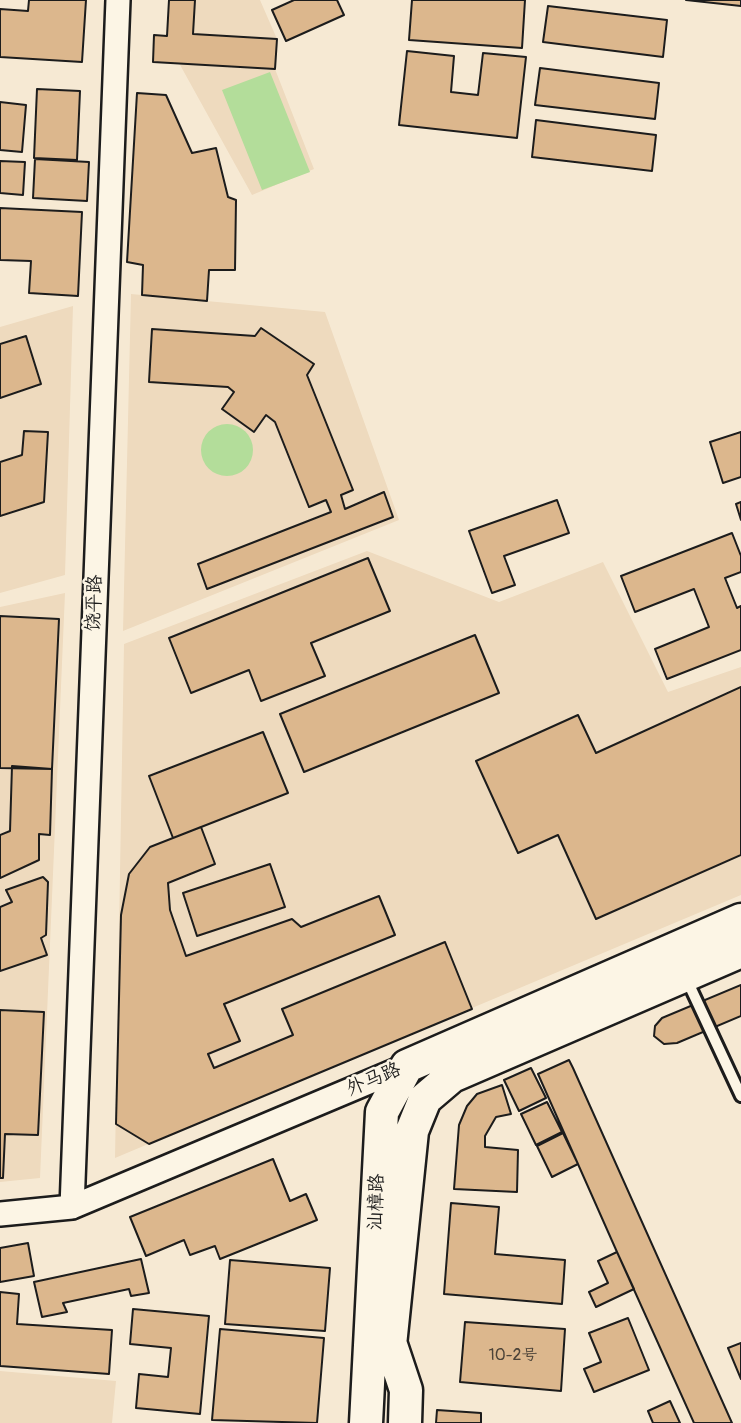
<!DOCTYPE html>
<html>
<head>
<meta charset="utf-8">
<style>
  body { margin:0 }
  canvas { display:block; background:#f6e9d3 }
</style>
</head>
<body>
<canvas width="741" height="1423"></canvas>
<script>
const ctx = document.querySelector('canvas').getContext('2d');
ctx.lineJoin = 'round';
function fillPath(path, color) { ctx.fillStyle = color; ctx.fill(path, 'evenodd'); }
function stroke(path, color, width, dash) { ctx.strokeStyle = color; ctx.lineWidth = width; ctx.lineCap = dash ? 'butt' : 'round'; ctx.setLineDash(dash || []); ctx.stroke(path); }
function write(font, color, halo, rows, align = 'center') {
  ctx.font = font + ' Pangolin,"LXGW WenKai TC",sans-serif'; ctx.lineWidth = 5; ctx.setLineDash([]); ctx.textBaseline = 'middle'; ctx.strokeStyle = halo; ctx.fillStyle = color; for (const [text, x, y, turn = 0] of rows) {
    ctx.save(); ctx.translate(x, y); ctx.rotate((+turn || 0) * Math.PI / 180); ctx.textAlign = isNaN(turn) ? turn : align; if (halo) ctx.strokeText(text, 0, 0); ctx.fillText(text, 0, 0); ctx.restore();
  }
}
fillPath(new Path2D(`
  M169 0H260L277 39 275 69 314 169 252 195 179 63 153 62 154 35 167 36Z
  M131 294 325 312 399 520 123 631Z
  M73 306 65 575 0 593V327Z
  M367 551 499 602 603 562 668 692 741 667V895L115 1158 124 644Z
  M65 593 40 1178 0 1182V607Z
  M0 1371 116 1381 112 1423H0Z`), '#eedabe');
fillPath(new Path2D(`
  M270 72 310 172 262 190 222 90Z
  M201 450a26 26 0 1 1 52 0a26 26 0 1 1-52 0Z`), '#b3dd9a');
const building = new Path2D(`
  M29 0H86L82 62 0 57V9L28 11Z
  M169 0H195L193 34 277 39 275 69 153 62 154 35 167 36Z
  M294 0H337L344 15 286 41 272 10Z
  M412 0H525L522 48 409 40Z
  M686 0H741V6Z
  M548 6 667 20 663 57 543 42Z
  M407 51 454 56 451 92 478 95 483 53 526 57 517 138 399 125Z
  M540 68 659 83 655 119 535 105Z
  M37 89 80 91 77 160 34 158Z
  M137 93 166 95 192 153 216 148 228 197 236 200 235 270H209L207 301 142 295 143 265 127 262Z
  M0 102 26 105 22 152 0 150Z
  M536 120 656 135 652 171 532 157Z
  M35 159 89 162 87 201 33 198Z
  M0 161 25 162 23 195 0 193Z
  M0 208 82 212 78 296 29 293 31 261 0 260Z
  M261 328 314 364 307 375 353 490 341 495 345 509 384 492 393 517 207 589 198 564 331 512 326 500 309 507 275 422 266 415 254 432 222 409 234 392 228 387 149 382 152 329 255 336Z
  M26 336 41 384 0 398V344Z
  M24 431 48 432 44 502 0 516V462L22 455Z
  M741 432V477L723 483 710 442Z
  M557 500 569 533 504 556 515 585 492 593 469 531Z
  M741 502V520L736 504Z
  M732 533 741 556V572L725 578 737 608 741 606V650L667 679 655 649 709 627 694 589 635 612 621 576Z
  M368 558 390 611 311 643 325 676 261 701 249 670 191 693 169 638Z
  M0 616 59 619 52 769 0 768Z
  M475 635 499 693 304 772 280 714Z
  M741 687V855L596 919 558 835 518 853 476 761 578 715 596 753Z
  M263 732 288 793 173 838 149 776Z
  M12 766 52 769 50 835 39 834V860L0 878V835L10 831Z
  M201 827 215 864 168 883 170 910 186 956 292 919 301 927 379 896 395 935 224 1004 240 1041 208 1054 214 1068 293 1035 282 1009 445 942 472 1009 149 1144 116 1124 121 915 129 874 150 847Z
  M270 864 285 907 197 936 183 893Z
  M43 877 48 882 46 935 41 938 47 955 0 971V907L12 902 6 890Z
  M741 985V1016L677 1043 664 1044 654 1036 655 1026 662 1018Z
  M0 1010 44 1012 38 1135 5 1134 3 1178H0Z
  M569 1060 573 1068 732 1423H694L617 1252 538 1074Z
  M531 1068 546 1098 519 1111 504 1080Z
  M502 1085 511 1114 496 1117 485 1136V1147L518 1150 517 1192 454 1189 459 1125 467 1106 477 1094Z
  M547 1102 562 1132 536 1145 521 1114Z
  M563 1133 578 1164 552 1177 537 1146Z
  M273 1159 290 1201 306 1194 317 1220 220 1259 215 1246 190 1255 184 1240 146 1256 130 1217Z
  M451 1203 499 1207 495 1254 565 1260 562 1304 444 1294Z
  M28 1243 34 1276 0 1282V1248Z
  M617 1252 634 1289 596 1307 589 1292 608 1283 598 1261Z
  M141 1259 149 1293 131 1296 129 1289 63 1303 67 1312 42 1317 34 1282Z
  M230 1260 330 1268 325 1331 225 1324Z
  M0 1292 19 1294 17 1324 112 1330 109 1374 0 1366Z
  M133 1309 209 1316 200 1414 136 1408 139 1374 168 1377 171 1348 130 1344Z
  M628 1318 649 1370 594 1392 584 1369 601 1362 589 1333Z
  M465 1322 565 1329 561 1391 460 1382Z
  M220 1329 324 1338 317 1423 212 1420Z
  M741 1343V1379L728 1348Z
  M670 1401 680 1423H653L648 1411Z
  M437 1410 481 1413V1423H436Z`);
fillPath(building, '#dcb78d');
stroke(building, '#1c1c1c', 2);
const lane = new Path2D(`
  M686 978 741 1096`);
const street = new Path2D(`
  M72 1207 118 0
  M0 1214 72 1207 407 1066`);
const secondary = new Path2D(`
  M390 1342 406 1390 405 1423
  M390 1345 412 1131 425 1099 452 1076 741 951
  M366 1423 382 1112 407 1066 741 920`);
stroke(lane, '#1c1c1c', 16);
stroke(street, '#1c1c1c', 28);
stroke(secondary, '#1c1c1c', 37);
stroke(lane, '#fcf5e5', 10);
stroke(street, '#fcf5e5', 23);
stroke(secondary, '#fcf5e5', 32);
write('16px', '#4c4338', null, [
  ["10-2号",513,1356]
]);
write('19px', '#1c1c1c', '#fcf5e5', [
  ["饶平路",95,603,-88],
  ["外马路",374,1080,-23],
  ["汕樟路",377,1202,-88]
]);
</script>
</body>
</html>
